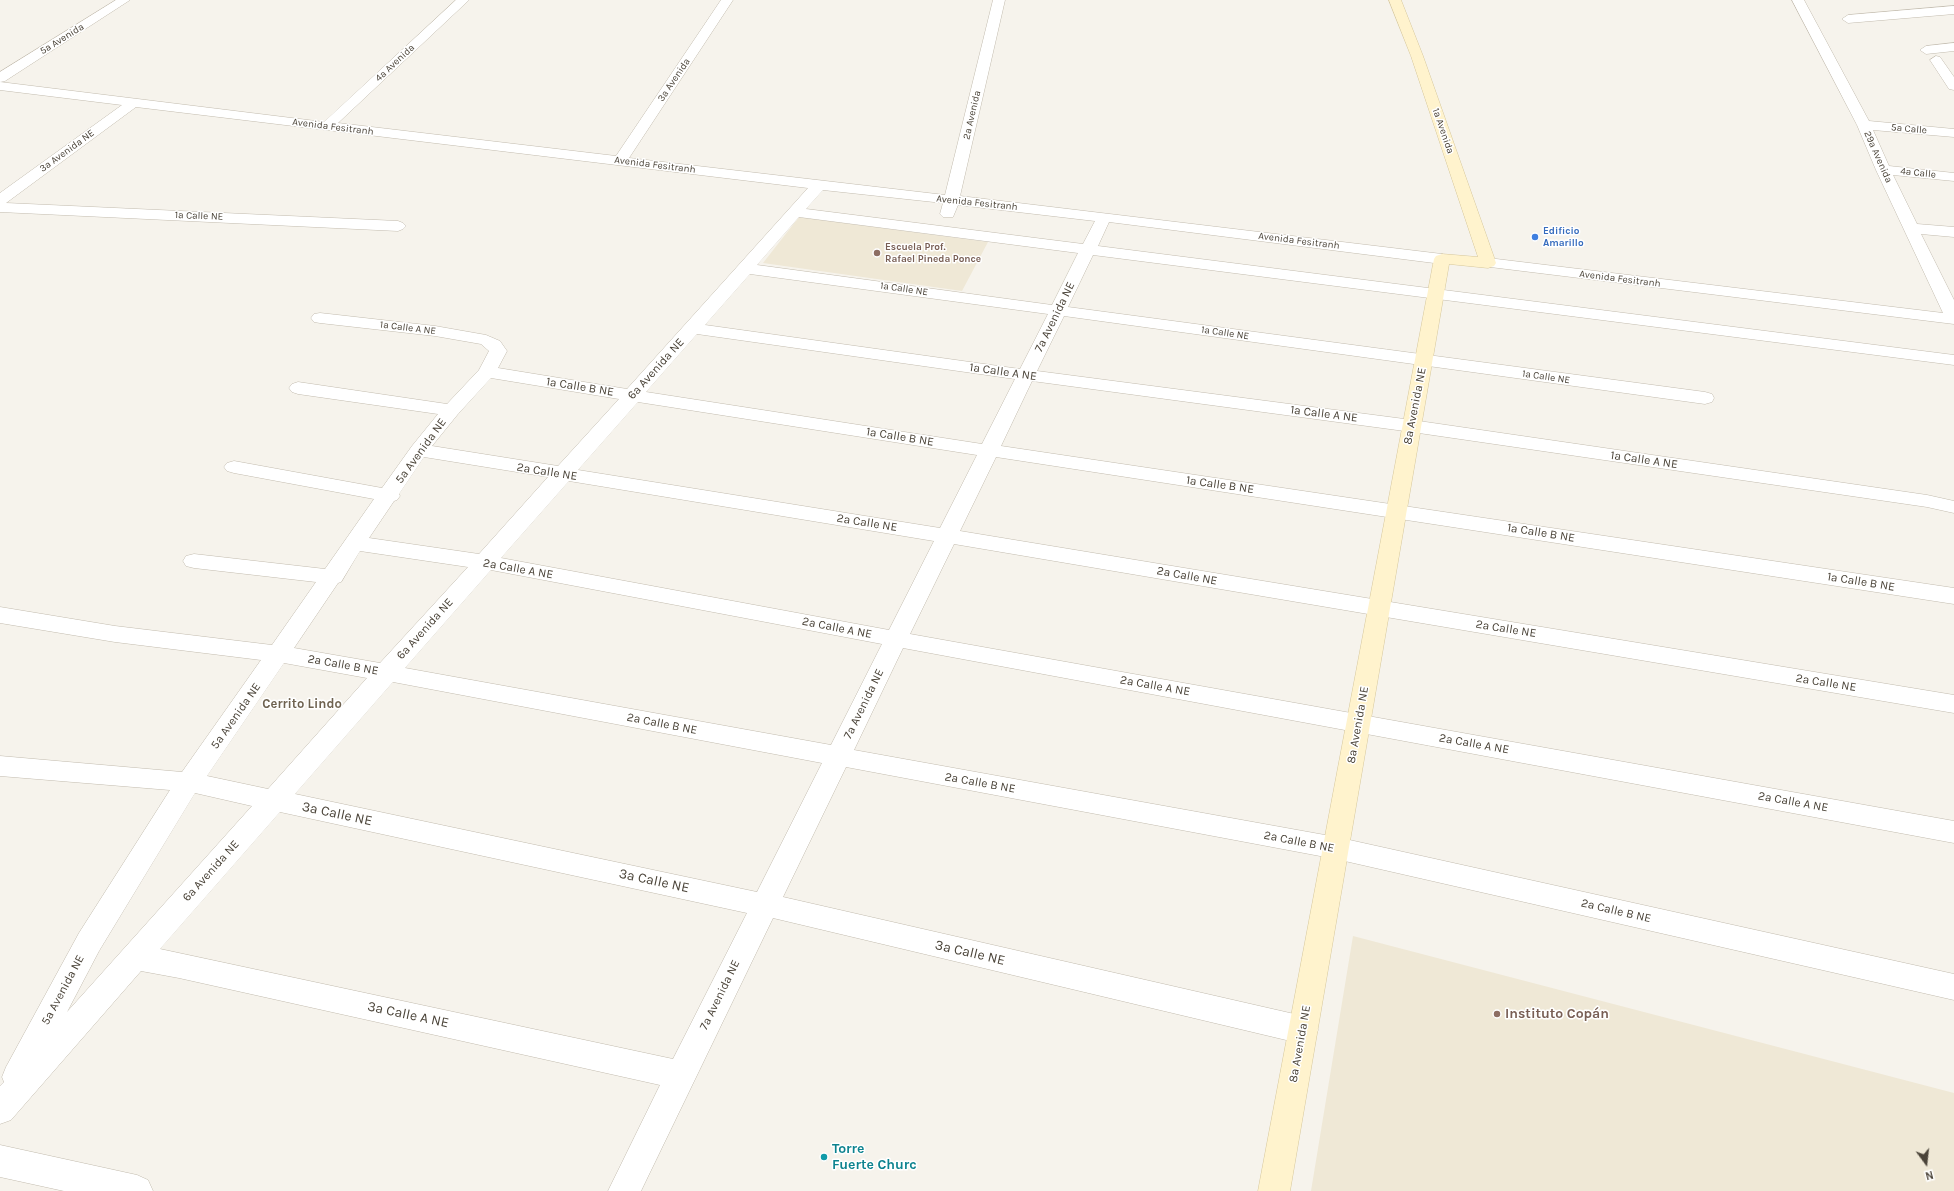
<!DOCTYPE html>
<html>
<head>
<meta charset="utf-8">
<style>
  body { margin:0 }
  #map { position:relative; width:1954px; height:1191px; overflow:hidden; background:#f6f3ec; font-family:Karla,sans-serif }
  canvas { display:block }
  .north { position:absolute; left:1906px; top:1143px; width:40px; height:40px; -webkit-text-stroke:3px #fff; paint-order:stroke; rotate:165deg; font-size:11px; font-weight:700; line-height:16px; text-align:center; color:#4b4439 }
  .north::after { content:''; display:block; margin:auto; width:14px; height:18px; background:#4b4439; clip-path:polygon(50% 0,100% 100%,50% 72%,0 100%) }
</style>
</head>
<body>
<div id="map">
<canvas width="1954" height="1191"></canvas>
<div class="north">N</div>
</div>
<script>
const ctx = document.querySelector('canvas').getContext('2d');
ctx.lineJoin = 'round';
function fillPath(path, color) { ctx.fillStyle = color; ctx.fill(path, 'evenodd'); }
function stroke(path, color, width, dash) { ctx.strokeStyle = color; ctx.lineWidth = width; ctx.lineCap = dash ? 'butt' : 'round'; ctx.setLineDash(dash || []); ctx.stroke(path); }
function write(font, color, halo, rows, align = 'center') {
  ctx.font = font + ' Karla,sans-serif'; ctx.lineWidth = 3; ctx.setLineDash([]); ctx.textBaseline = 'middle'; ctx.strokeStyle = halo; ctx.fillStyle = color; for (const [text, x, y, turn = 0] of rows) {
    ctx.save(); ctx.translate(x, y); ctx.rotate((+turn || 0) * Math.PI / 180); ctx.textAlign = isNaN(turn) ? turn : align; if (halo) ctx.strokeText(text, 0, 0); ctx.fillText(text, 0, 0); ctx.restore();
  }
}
fillPath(new Path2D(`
  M799 217 988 242 962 291 763 263Z
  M1353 936 1954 1093V1191H1311Z`), '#efe8d6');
const street = new Path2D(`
  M116 0H130L5 81 0 82V72Z
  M456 0H469L338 123 616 156 721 0H733L629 158 945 195 993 0H1005L960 196 1442 254 1448 256 1450 259 1448 262 1442 264 1109 222 1098 246 1954 355V365L1093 255 1068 307 1705 392 1712 394 1714 398 1712 402 1705 404 1064 316 1037 371 1412 420 1927 495 1954 501V513L1927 507 1412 432 1032 381 1001 446 1954 588V604L996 457 960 531 1954 695V713L954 544 910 634 1954 821V843L903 648 854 750 1336 837 1954 974V1000L1336 859 846 767 783 897 1303 1016 1313 1020 1318 1030 1313 1040 1303 1044 773 918 641 1191H608L660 1085 179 978 141 971 11 1120 0 1124V1086L4 1082 2 1077 6 1067 79 933 170 790 0 776V756L182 772 261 660 115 642 0 623V607L115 626 272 645 316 582 194 568 186 566 183 561 186 556 194 554 325 569 374 499 234 473 227 471 224 467 227 463 234 461 382 488 412 446 438 414 298 394 292 392 289 388 292 384 298 382 447 404 479 370 489 351 481 344 435 336 320 323 314 322 311 318 314 314 320 313 435 326 486 335 500 341 507 351 498 368 627 389 808 188 136 107 6 203 398 221 403 223 406 226 403 229 398 231 0 212V193L122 105 0 90V82L324 122ZM823 190 943 203 940 214 943 217H953L958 205 1095 221 1083 244 806 209ZM799 217 1078 253 1052 305 757 265ZM750 274 1048 314 1020 369 705 325ZM697 334 1015 379 982 444 646 392ZM491 378 619 399 558 466 432 446 458 414ZM638 402 977 455 940 528 578 470ZM424 457 548 477 479 554 369 538 394 501 397 500 400 496 399 494ZM569 481 934 541 889 630 501 558ZM360 551 468 567 380 663 294 648 338 583 341 582ZM491 570 882 644 831 745 405 668ZM284 663 367 678 268 789 207 776ZM393 682 822 763 757 892 295 794ZM195 793 252 806 67 1012 99 951ZM280 812 747 913 673 1059 160 949Z
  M1792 0H1804L1869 121 1954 129V137L1873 130 1889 166 1954 173V181L1893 175 1917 224 1954 227V237L1921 234 1954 300V324L1482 266 1480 263 1482 260 1488 258 1943 313 1876 170 1857 125Z
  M1954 6V14L1848 23 1842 19 1848 15Z
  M1954 43V51L1926 54 1920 50 1926 46Z
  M1936 56 1940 57 1954 77V90L1949 89 1930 60Z
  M0 1145 137 1175 148 1180 153 1191H64L0 1177Z`);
const secondary = new Path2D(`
  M1389 0H1401L1423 56 1496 263 1494 266 1488 268 1449 264 1290 1191H1258L1434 259 1436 256 1442 254 1478 257 1411 56Z`);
stroke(street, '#c2bbae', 1);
stroke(secondary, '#d6c79b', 1);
fillPath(street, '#fff');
fillPath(secondary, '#fff3cd');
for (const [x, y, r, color] of [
  [1535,237,4,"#3f7fe0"],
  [877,253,4,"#8d6e63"],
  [1497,1014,4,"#8d6e63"],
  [824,1157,4,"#0f9aa8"]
]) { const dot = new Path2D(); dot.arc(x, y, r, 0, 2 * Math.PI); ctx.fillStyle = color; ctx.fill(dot); stroke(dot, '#fff', 1.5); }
write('10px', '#4b4439', '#fff', [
  ["5a Avenida",62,39,-32],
  ["4a Avenida",395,63,-43],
  ["3a Avenida",674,80,-56],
  ["2a Avenida",972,115,-77],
  ["Avenida Fesitranh",333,127,7],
  ["5a Calle",1909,129,5],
  ["1a Avenida",1443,131,71],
  ["3a Avenida NE",67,151,-36],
  ["29a Avenida",1878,157,66],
  ["Avenida Fesitranh",655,165,7],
  ["4a Calle",1918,173,6],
  ["Avenida Fesitranh",977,203,6],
  ["1a Calle NE",199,216,2],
  ["Avenida Fesitranh",1299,241,7],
  ["Avenida Fesitranh",1620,279,7],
  ["1a Calle NE",904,289,8],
  ["1a Calle A NE",408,328,7],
  ["1a Calle NE",1225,333,8],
  ["1a Calle NE",1546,377,8]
]);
write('bold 10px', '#366cbe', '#fff', [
  ["Edificio",1543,231],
  ["Amarillo",1543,243]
], 'left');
write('bold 10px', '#785e54', '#fff', [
  ["Escuela Prof.",885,247],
  ["Rafael Pineda Ponce",885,259]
], 'left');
write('12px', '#4b4439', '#fff', [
  ["7a Avenida NE",1055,317,-64],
  ["6a Avenida NE",656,369,-48],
  ["1a Calle A NE",1003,372,8],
  ["1a Calle B NE",580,387,9],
  ["8a Avenida NE",1415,406,-79],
  ["1a Calle A NE",1324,414,7],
  ["1a Calle B NE",900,437,9],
  ["5a Avenida NE",421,451,-54],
  ["1a Calle A NE",1644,460,8],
  ["2a Calle NE",547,472,9],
  ["1a Calle B NE",1220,485,8],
  ["2a Calle NE",867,523,9],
  ["1a Calle B NE",1541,533,9],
  ["2a Calle A NE",518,569,10],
  ["2a Calle NE",1187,576,10],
  ["1a Calle B NE",1861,582,9],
  ["2a Calle A NE",837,628,11],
  ["6a Avenida NE",425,629,-48],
  ["2a Calle NE",1506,629,9],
  ["2a Calle B NE",343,665,10],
  ["2a Calle NE",1826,683,9],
  ["2a Calle A NE",1155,686,10],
  ["7a Avenida NE",864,704,-64],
  ["5a Avenida NE",236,716,-55],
  ["2a Calle B NE",662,724,11],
  ["8a Avenida NE",1358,725,-80],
  ["2a Calle A NE",1474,744,10],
  ["2a Calle B NE",980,783,10],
  ["2a Calle A NE",1793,802,10],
  ["2a Calle B NE",1299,842,11],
  ["6a Avenida NE",211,871,-48],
  ["2a Calle B NE",1616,911,13],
  ["5a Avenida NE",63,990,-62],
  ["7a Avenida NE",720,995,-64],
  ["8a Avenida NE",1300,1044,-80]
]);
write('bold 13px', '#6e6250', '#fff', [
  ["Cerrito Lindo",302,704]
]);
write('14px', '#4b4439', '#fff', [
  ["3a Calle NE",337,814,12],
  ["3a Calle NE",654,881,12],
  ["3a Calle NE",970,953,13],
  ["3a Calle A NE",408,1015,12]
]);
write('bold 14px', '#785e54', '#fff', [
  ["Instituto Copán",1505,1014]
], 'left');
write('bold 14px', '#0d838f', '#fff', [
  ["Torre",832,1149],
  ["Fuerte Churc",832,1165]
], 'left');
</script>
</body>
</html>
